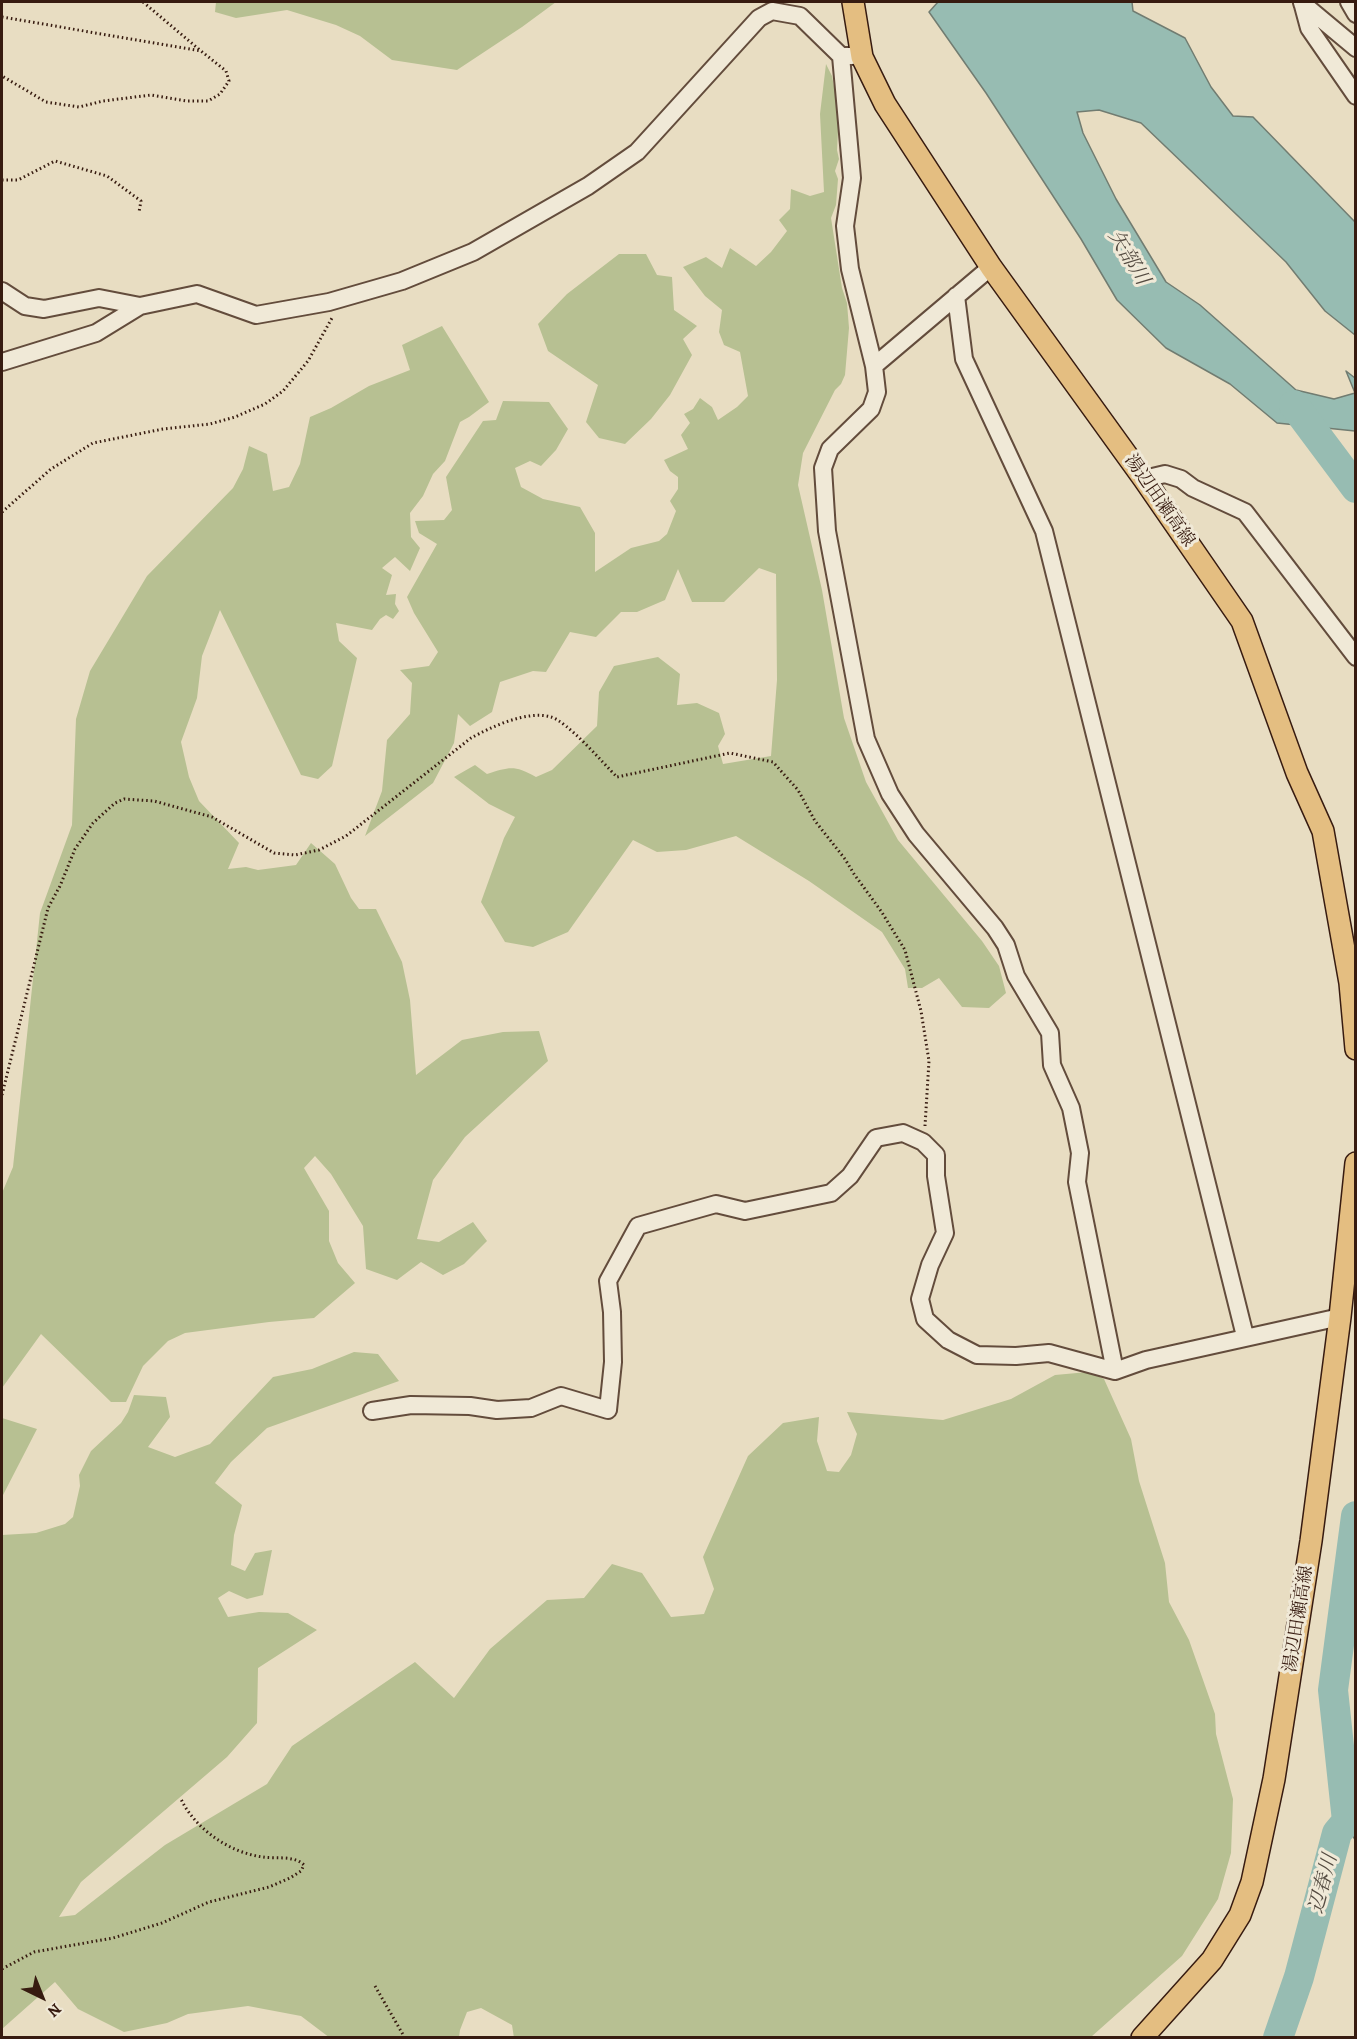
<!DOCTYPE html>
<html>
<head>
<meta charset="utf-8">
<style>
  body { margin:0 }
  #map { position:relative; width:1357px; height:2039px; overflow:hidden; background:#e8ddc2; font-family:Alegreya,serif }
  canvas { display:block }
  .frame { position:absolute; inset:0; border:3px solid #371b10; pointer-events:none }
  .north { position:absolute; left:12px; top:1967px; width:60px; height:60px; -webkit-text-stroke:4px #f0e9d7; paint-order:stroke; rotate:137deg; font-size:16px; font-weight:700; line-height:24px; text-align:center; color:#371b10 }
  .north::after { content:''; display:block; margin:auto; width:21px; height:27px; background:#371b10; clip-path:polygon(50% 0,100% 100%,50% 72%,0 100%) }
</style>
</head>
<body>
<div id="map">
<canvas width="1357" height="2039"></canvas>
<div class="frame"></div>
<div class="north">N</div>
</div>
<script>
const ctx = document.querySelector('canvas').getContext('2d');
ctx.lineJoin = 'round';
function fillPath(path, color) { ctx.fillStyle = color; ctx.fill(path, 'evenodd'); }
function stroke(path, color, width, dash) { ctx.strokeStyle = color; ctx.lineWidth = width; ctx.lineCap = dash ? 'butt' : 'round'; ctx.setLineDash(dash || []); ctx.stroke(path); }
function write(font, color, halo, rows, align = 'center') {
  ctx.font = font + ' Alegreya,"Noto Serif JP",serif'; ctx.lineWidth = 6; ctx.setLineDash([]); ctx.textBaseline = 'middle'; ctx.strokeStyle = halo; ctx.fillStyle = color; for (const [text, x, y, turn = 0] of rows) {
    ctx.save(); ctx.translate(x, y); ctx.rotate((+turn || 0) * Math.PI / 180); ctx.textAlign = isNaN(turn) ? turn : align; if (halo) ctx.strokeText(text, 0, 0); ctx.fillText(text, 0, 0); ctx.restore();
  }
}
fillPath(new Path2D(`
  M216 2H556L522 27 457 70 392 60 360 36 336 25 287 10 236 18 215 12Z
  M826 64 832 76 839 113 837 150 839 159 835 171 838 179 836 205 831 218 842 288 847 303 849 328 845 375 841 384 835 390 803 453 798 485 822 590 844 718 866 782 898 840 982 941 999 966 1006 993 989 1008 962 1007 939 978 922 988H908L905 969 882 932 809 881 736 836 686 850 657 852 633 840 568 932 533 947 505 942 481 902 504 838 515 817 489 804 454 777 475 765 487 774C510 767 514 765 536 777L552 770 597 726 599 692 614 666 658 657 680 674 677 705 697 703 719 713 725 734 718 746 723 764 771 756 777 680 776 574 759 568 724 602H692L678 569 665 600 637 612H621L596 637 570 632 546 672 533 671 500 682 492 712 470 726 458 714 454 743 433 783 365 836 382 791 387 740 410 714 412 683 400 670 429 666 438 652 414 613 407 597 437 544 419 533 415 521 444 520 452 510 446 477 483 421 496 420 503 401 549 402 568 429 556 450 541 466 530 461 515 468 521 487 543 499 580 507 595 533V572L631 548 659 541 667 534 676 511 670 501 678 489V477L670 471 664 460 688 449 681 435 690 423 684 414 693 409 700 398 712 407 718 420 737 407 748 396 740 352 724 345 719 332 722 310 705 296 683 267 706 257 722 268 730 248 756 266 771 252 787 231 779 220 790 209 791 189 810 196 824 192 820 114Z
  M619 254H646L657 275 672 277 674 310 697 326 683 339 692 355 670 395 651 419 625 444 599 438 586 422 598 385 548 351 538 324 567 294Z
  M442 326 489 402 469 417 460 422 445 461 433 474 423 496 410 513 411 537 420 548 410 571 395 557 382 568 392 575 386 595 396 594 395 604 399 611 393 619 386 615 380 619 372 630 336 623 339 641 357 658 332 766 318 779 301 775 220 610 202 656 197 698 181 742 189 777 199 801 239 843 228 869 246 867 258 870 296 865 311 843 335 864 351 898 359 909H376L402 962 410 1000 416 1075 462 1040 503 1032 539 1031 548 1061 465 1137 433 1180 417 1239 439 1242 473 1222 487 1241 464 1264 443 1275 421 1262 397 1280 366 1269 363 1226 331 1174 315 1156 304 1168 329 1211V1241L338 1263 355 1283 314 1318 269 1322 185 1333 168 1341 143 1366 126 1402H111L41 1334 2 1388V1193L13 1167 40 913 72 825 76 719 90 671 147 576 233 488 243 469 249 446 267 454 273 491 289 487 300 464 310 417 331 408 369 386 410 370 402 345Z
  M354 1352 378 1354 399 1381 267 1428 231 1462 215 1483 242 1505 234 1535 231 1565 245 1571 255 1553 272 1550 263 1595 247 1599 229 1591 218 1598 228 1617 259 1612 288 1613 317 1630 258 1668 257 1723 227 1757 81 1882 59 1917 75 1915 165 1845 267 1784 292 1746 415 1662 454 1698 490 1649 547 1600 584 1598 612 1564 642 1573 671 1617 704 1614 714 1589 703 1557 748 1456 783 1423 819 1417 817 1441 827 1471 839 1472 851 1455 857 1434 847 1412 943 1420 1011 1399 1055 1375 1088 1372 1104 1379 1131 1439 1139 1481 1165 1563 1169 1602 1189 1640 1215 1714 1216 1734 1233 1799 1231 1853 1218 1899 1182 1956 1091 2037 514 2038 512 2025 481 2008 467 2012 460 2030 459 2037 330 2038 301 2016 248 2006 188 2014 167 2023 124 2032 78 2009 55 1982 2 2029V1535L36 1533 65 1524 73 1517 80 1486 79 1475 91 1451 121 1423 128 1412 134 1395 166 1397 170 1417 148 1447 175 1457 210 1444 273 1377 312 1369Z
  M2 1418 37 1429 2 1497Z`), '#b7c092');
const water = new Path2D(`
  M938 2H1132L1133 11 1185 38 1211 87 1233 116 1253 117 1355 222V335L1325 311 1286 262 1141 123 1099 110 1077 112 1083 133 1116 199 1166 282 1200 305 1296 390 1334 399 1355 393 1346 371 1355 378V431L1277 423 1230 384 1166 348 1117 300 1081 239 986 93 929 12Z`);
fillPath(water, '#97bcb2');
stroke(water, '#717c71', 1.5);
stroke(new Path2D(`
  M1347 1821 1356 1838`), '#717c71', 5);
stroke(new Path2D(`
  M1294 405 1356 488
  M1278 2038 1299 1977 1337 1833 1347 1821 1333 1690 1356 1516`), '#97bcb2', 30);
const minor = new Path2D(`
  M1302 2 1309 28 1356 96
  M1349 2 1356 14
  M1302 3 1356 48
  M841 56 852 178 845 226 850 269 874 366 877 392 871 409 830 449 823 468 827 531 866 739 890 794 916 834 995 928 1006 945 1016 976 1050 1033 1052 1065 1071 1108 1080 1153 1077 1182 1115 1371
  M2 291 25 306 44 309 99 298 140 306
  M956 296 964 359 1044 531 1245 1336
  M2 362 96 333 140 306 197 294 256 315 329 302 402 281 473 252 588 186 637 152 759 18 772 11 800 16 841 56H852
  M874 366 991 267
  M1144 479 1165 474 1181 479 1193 488 1245 512 1356 657
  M372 1411 411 1405 470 1406 497 1410 531 1408 561 1396 608 1410 613 1362 612 1312 608 1281 638 1226 716 1204 745 1211 831 1193 850 1176 876 1138 903 1133 923 1142 936 1155V1176L945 1233 930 1265 920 1299 925 1319 948 1340 977 1355 1016 1356 1049 1353 1115 1371 1146 1360 1340 1317`);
const major = new Path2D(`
  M853 2 862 57 885 104 991 267 1144 479 1242 621 1297 773 1323 831 1350 983 1356 1049
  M1142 2038 1212 1960 1240 1915 1252 1882 1274 1779 1311 1541 1340 1317 1356 1163`);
stroke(minor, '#634c3c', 20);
stroke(major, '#371b10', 24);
stroke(new Path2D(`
  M143 2 201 51
  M2 17 201 51 226 71 229 81 220 94 208 101H187L151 95 103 101 79 107 46 102 2 76
  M2 180H18L55 161 107 176 141 201 139 212
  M2 512 51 469 93 443 163 429 210 424 235 417 265 404 283 391 308 361 332 318
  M2 1095 48 908 60 886 75 849 93 823 115 803 124 799 154 801 212 817 274 853 295 855 319 850 346 836 471 738C491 727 527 710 551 717 568 722 602 762 617 777L730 753 773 762 798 790 815 821 845 859 854 874 881 911 905 950 921 1011 929 1061 925 1126
  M2 1969 34 1952 113 1938 162 1923 209 1902 269 1887 290 1878 301 1871 304 1865C294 1855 276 1859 263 1857 230 1853 195 1829 181 1799
  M375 1986 405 2038`), '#371b10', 3, [1.5, 3]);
stroke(minor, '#f0e9d7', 16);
stroke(major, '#e4be81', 21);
write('18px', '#371b10', '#f0e9d7', [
  ["湯辺田瀬高線",1159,501,55],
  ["湯辺田瀬高線",1299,1619,-81]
]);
write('italic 20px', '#544b41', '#f0e9d7', [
  ["矢部川",1128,258,59],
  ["辺春川",1324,1884,-75]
]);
</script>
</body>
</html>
